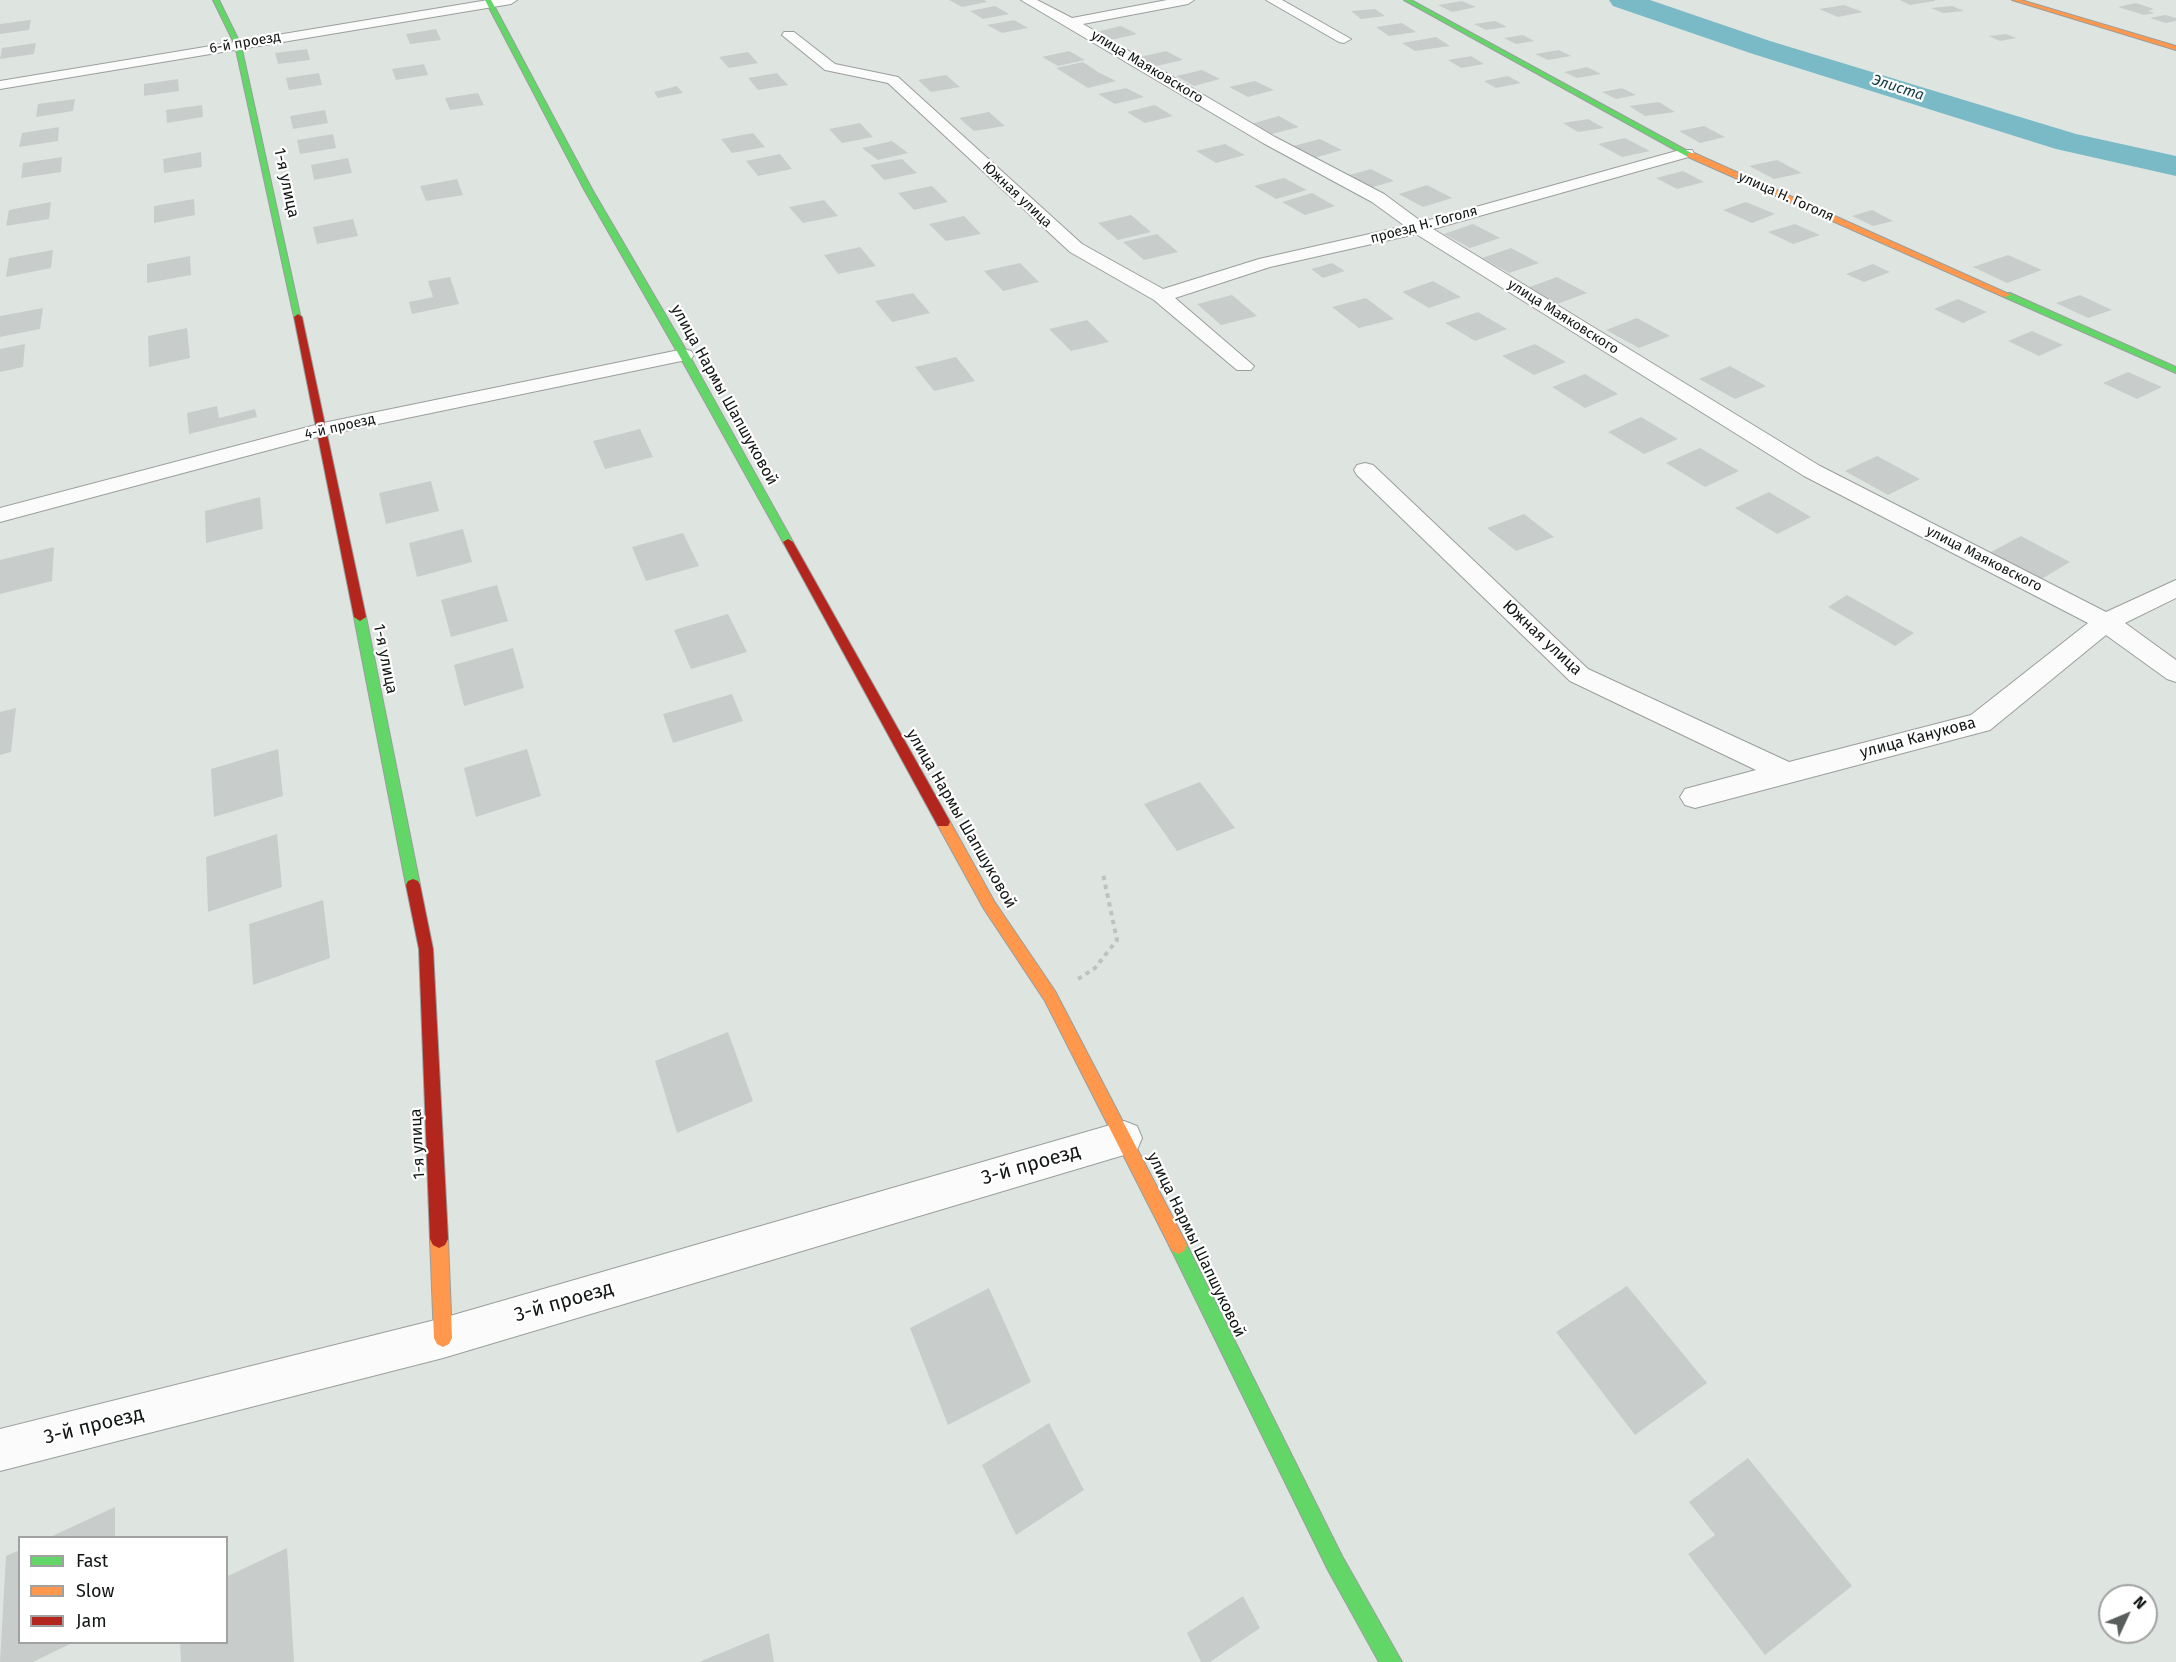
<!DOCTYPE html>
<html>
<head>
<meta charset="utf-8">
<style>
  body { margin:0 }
  #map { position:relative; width:2176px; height:1662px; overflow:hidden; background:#dee5e1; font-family:"Fira Sans",sans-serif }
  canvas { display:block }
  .legend { position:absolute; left:18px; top:1536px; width:210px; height:108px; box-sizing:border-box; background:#fff; border:2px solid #a0a2a1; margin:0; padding:8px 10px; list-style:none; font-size:18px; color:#121614 }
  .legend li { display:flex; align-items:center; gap:12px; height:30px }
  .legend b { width:30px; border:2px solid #a0a2a1 }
  .north { position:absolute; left:2098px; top:1584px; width:60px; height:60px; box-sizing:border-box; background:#fff; border:2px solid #a0a2a1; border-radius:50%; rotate:46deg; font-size:16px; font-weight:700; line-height:24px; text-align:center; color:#121614 }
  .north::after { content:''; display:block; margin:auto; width:21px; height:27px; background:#595e5c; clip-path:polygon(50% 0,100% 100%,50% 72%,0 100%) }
</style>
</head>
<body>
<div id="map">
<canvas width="2176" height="1662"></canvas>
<ul class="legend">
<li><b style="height:8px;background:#63d668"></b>Fast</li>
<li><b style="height:8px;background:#ff974d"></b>Slow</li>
<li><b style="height:8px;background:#b3261e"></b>Jam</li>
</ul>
<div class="north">N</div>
</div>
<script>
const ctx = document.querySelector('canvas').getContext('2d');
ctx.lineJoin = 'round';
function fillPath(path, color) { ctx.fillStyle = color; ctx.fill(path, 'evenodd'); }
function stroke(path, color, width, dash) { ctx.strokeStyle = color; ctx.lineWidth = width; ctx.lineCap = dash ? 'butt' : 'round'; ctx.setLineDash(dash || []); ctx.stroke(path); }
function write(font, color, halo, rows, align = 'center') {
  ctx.font = font + ' "Fira Sans",sans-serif'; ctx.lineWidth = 4.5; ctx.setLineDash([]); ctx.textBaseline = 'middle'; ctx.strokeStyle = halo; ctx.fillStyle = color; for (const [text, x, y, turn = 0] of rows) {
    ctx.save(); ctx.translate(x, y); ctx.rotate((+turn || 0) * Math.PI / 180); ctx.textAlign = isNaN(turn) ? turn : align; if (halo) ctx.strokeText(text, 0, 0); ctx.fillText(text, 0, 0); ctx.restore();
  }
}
fillPath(new Path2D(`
  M1609 0H1650L1770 41 2076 134 2176 156V176L2056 149 1750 53 1613 6Z`), '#7abac6');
fillPath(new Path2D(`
  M949 0H984L987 2 962 7Z
  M1900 0H1935V1L1910 5Z
  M1462 1 1476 7 1452 12 1438 5Z
  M2136 3 2154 9 2148 11 2155 13 2144 15 2118 7Z
  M1844 5 1863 12 1838 17 1819 9Z
  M995 6 1009 14 983 19 970 11Z
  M1952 6 1964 11 1943 13 1931 8Z
  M1375 9 1385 16 1361 19 1351 11Z
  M2165 15 2176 18V21L2166 23 2150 18Z
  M31 20 29 30 0 34V24Z
  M1014 20 1028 28 1002 33 987 25Z
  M1495 21 1507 27 1486 30 1474 24Z
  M1402 23 1416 32 1389 36 1376 27Z
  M1121 26 1137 34 1111 40 1096 32Z
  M436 29 441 40 410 44 406 34Z
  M2006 34 2016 38 2000 41 1989 36Z
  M1523 35 1534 41 1516 44 1504 38Z
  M1436 37 1450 46 1415 51 1402 43Z
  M36 43 34 54 0 59 2 48Z
  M307 49 310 60 278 64 275 53Z
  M1559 50 1571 56 1548 60 1535 54Z
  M1069 51 1085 60 1058 66 1042 57Z
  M1166 51 1183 60 1156 66 1140 57Z
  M748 52 758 63 729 68 719 57Z
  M1471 56 1484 64 1461 68 1448 60Z
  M1083 62 1098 72 1116 81 1088 88 1056 68Z
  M424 64 428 75 396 80 392 69Z
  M1587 67 1601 74 1577 78 1564 72Z
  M1202 70 1220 79 1194 86 1176 76Z
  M319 73 322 85 289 90 286 78Z
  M777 73 788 85 758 90 748 78Z
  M946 75 960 87 931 92 918 80Z
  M1508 76 1521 83 1496 88 1484 81Z
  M178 79 179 91 144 96V84Z
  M1255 81 1274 90 1248 97 1229 87Z
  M677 86 683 93 658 98 654 92Z
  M1126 88 1144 97 1115 104 1098 94Z
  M1622 88 1636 95 1616 99 1602 92Z
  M478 93 484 105 450 110 445 98Z
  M75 99 73 111 36 117 38 104Z
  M1659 102 1675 112 1645 116 1629 106Z
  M202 105 203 117 167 123 166 110Z
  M1155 105 1173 116 1145 123 1127 112Z
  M325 110 328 123 293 129 290 116Z
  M989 112 1005 126 974 131 959 118Z
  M1279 116 1299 127 1272 134 1251 124Z
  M1588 119 1604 128 1578 132 1563 123Z
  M860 123 873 137 842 143 829 129Z
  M1704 126 1725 137 1700 143 1679 131Z
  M59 127 58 141 19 147 22 133Z
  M753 133 765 147 732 153 721 139Z
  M333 134 336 148 300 154 297 140Z
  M1625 138 1650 151 1622 157 1598 144Z
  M1320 139 1342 150 1314 158 1293 146Z
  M892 141 908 153 878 160 862 148Z
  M1225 144 1245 155 1216 163 1196 151Z
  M201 152 202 167 164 173 163 159Z
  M780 154 792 169 758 176 746 161Z
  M62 157 61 172 21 178 23 163Z
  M348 158 352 173 314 180 311 165Z
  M902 159 917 173 884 180 870 165Z
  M1777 160 1802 173 1774 179 1749 166Z
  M1371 169 1394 181 1366 189 1342 177Z
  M1683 171 1704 182 1677 189 1656 178Z
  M1284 178 1307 190 1276 199 1254 186Z
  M457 179 463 195 426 201 420 186Z
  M1427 185 1452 198 1423 207 1399 194Z
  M932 186 948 202 914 210 898 193Z
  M1312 193 1335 206 1305 215 1282 202Z
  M194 199 195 215 154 223V206Z
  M824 200 838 216 803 223 789 207Z
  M51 202 49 219 6 226 9 210Z
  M1746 202 1775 214 1752 223 1723 210Z
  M1872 210 1893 221 1873 226 1852 216Z
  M1131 215 1151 232 1118 240 1098 223Z
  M964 216 981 234 946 241 929 224Z
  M353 219 358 236 317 244 313 227Z
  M1473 224 1500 238 1470 248 1444 234Z
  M1795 224 1820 235 1793 244 1768 232Z
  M1157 234 1178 252 1144 260 1123 242Z
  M860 247 876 266 838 274 824 255Z
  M1511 248 1539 263 1509 273 1482 258Z
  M53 250 51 268 6 277 9 258Z
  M2008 255 2042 270 2007 283 1973 267Z
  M190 256 191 275 147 283V264Z
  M1020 263 1039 282 1003 291 984 271Z
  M1332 263 1345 271 1323 278 1311 269Z
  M1873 264 1890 272 1864 282 1846 274Z
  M450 277 459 304 412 314 409 302 433 297 428 281Z
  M1557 277 1587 293 1557 304 1527 288Z
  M1433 281 1461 297 1429 308 1402 292Z
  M913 293 930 313 892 322 875 301Z
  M1232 295 1257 316 1221 325 1197 304Z
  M2080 295 2112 310 2088 318 2056 303Z
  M1366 298 1394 319 1359 328 1332 307Z
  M1958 299 1987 312 1963 323 1934 309Z
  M43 308 40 329 0 337V316Z
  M1478 312 1507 329 1475 341 1445 323Z
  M1637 318 1670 336 1639 348 1606 330Z
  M1087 320 1109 342 1071 351 1049 329Z
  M187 328 190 358 149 367 148 336Z
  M2032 331 2063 345 2039 356 2008 341Z
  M25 344 23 367 0 372V349Z
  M1535 344 1566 362 1534 375 1502 356Z
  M956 357 975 381 934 391 915 367Z
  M1730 366 1766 386 1735 399 1699 379Z
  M2128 372 2162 387 2137 399 2103 383Z
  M1585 374 1618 394 1585 408 1552 387Z
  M217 406 219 418 255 409 257 417 189 434 187 413Z
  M1641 417 1678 439 1644 454 1608 432Z
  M640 429 653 457 605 469 593 441Z
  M1700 448 1739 471 1705 487 1666 463Z
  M1877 456 1920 479 1888 495 1845 471Z
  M431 481 439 511 386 524 379 493Z
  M1769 492 1811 517 1777 534 1735 508Z
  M260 497 263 529 206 543 205 511Z
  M1524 514 1554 537 1516 551 1487 528Z
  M463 529 472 562 417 577 409 543Z
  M683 533 699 566 646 581 632 547Z
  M2021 536 2070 562 2038 581 1989 553Z
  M54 547 52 581 0 594V560Z
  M497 585 508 621 451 637 441 600Z
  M1847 595 1914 633 1895 646 1828 607Z
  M728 614 747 652 691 669 674 630Z
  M513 648 524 688 464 706 454 665Z
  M732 694 743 721 673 743 663 714Z
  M16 708 11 752 0 755V712Z
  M278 749 283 796 214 817 211 769Z
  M527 749 541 796 476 817 464 768Z
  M1200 782 1235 828 1177 851 1144 804Z
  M277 834 282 887 208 912 206 857Z
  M323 900 330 958 253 985 249 924Z
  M728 1032 753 1101 677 1133 655 1061Z
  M1627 1286 1707 1383 1635 1435 1556 1332Z
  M989 1288 1031 1382 948 1425 910 1328Z
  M1049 1423 1084 1490 1016 1535 982 1465Z
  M1748 1458 1852 1586 1765 1655 1688 1554 1715 1535 1689 1502Z
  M115 1507V1538H48Z
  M287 1548 294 1662H181L180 1642H226V1577Z
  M20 1550V1642H74L33 1662H0L6 1556Z
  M1243 1596 1260 1628 1210 1662H1201L1187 1633Z
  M769 1633 774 1662H699Z`), '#c8cdcb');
const street = new Path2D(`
  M488 0H517L511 4 0 89V81Z
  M1021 0H1037L1072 18 1167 0H1194L1188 4 1083 24 1275 137 1384 194 1422 222 1680 150H1692L1694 153 1692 156 1433 229 1820 466 2106 612 2176 580V598L2125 623 2176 660V682L2167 679 2106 635 1990 730 1695 808 1685 805 1680 797 1685 789 1756 770 1570 681 1357 475 1354 470 1357 465 1365 463 1373 465 1588 669 1789 762 1971 715 2088 623 1804 476 1416 234 1270 267 1175 298 1254 366 1251 370H1237L1154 300 1070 252 888 83 825 70 782 35 784 32H794L835 64 898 77 1082 244 1163 289 1259 259 1405 226 1372 202 1263 143Z
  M1266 0H1282L1351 39 1344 43 1339 42Z
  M684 349 691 351 694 355 691 359 325 435 0 522V508L323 423Z
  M1124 1121 1137 1126 1142 1138 1137 1150 1124 1155 443 1358 0 1471V1429L443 1318Z`);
const fast = new Path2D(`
  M213 0H219L241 45 301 319 294 317 235 45Z
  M485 0H491L593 191 689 355 793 542 792 544H784L783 542 679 355 585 191Z
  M1404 0H1411L1695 155 1688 157Z
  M2004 293H2010L2176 367V373L2004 297Z
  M360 613 366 617 420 885 418 889H408L406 885 354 617Z
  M1178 1236 1184 1239 1342 1556 1402 1662H1379L1328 1570 1172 1251 1169 1245 1172 1239Z`);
const slow = new Path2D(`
  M2012 0H2021L2176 46V50Z
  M1688 153H1694L2011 295 2004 297 1688 157Z
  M943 817 948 818 994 901 1055 991 1184 1239 1187 1245 1184 1251 1178 1254 1172 1251 1045 1001 984 909 936 822Z
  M439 1230 445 1233 448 1239 452 1338 449 1344 443 1347 437 1344 434 1338 430 1239 433 1233Z`);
const jam = new Path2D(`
  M298 314 302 317 366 617 360 621 354 617 294 317Z
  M788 539 793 542 948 818 950 822 948 826H938L783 542Z
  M413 879 418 881 420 885 433 949 448 1239 445 1245 439 1248 433 1245 430 1239 419 949 406 885 408 881Z`);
stroke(street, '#999f9c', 2);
stroke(fast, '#999f9c', 2);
stroke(slow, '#999f9c', 2);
stroke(jam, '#999f9c', 2);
stroke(new Path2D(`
  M1078 979 1095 968 1117 940 1103 874`), '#bfc2c1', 4, [4.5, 4.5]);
fillPath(street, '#fafbfa');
fillPath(fast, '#63d668');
fillPath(slow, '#ff974d');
fillPath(jam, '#b3261e');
write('14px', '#121614', '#fff', [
  ["6-й проезд",245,43,-10],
  ["улица Маяковского",1147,67,31],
  ["Южная улица",1017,195,43],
  ["улица Н. Гоголя",1786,197,24],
  ["проезд Н. Гоголя",1424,225,-15],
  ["улица Маяковского",1563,317,32],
  ["4-й проезд",340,427,-13],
  ["улица Маяковского",1984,559,27]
]);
write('italic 15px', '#113b43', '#fff', [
  ["Элиста",1898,88,18]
]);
write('16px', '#121614', '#fff', [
  ["1-я улица",286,183,78],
  ["улица Нармы Шапшуковой",724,395,61],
  ["Южная улица",1542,638,43],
  ["1-я улица",385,659,79],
  ["улица Канукова",1918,738,-15],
  ["улица Нармы Шапшуковой",961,819,60],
  ["1-я улица",418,1144,-93],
  ["улица Нармы Шапшуковой",1196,1245,64]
]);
write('20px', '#121614', '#fff', [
  ["3-й проезд",1031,1165,-16],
  ["3-й проезд",564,1302,-16],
  ["3-й проезд",94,1426,-14]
]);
</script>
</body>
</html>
